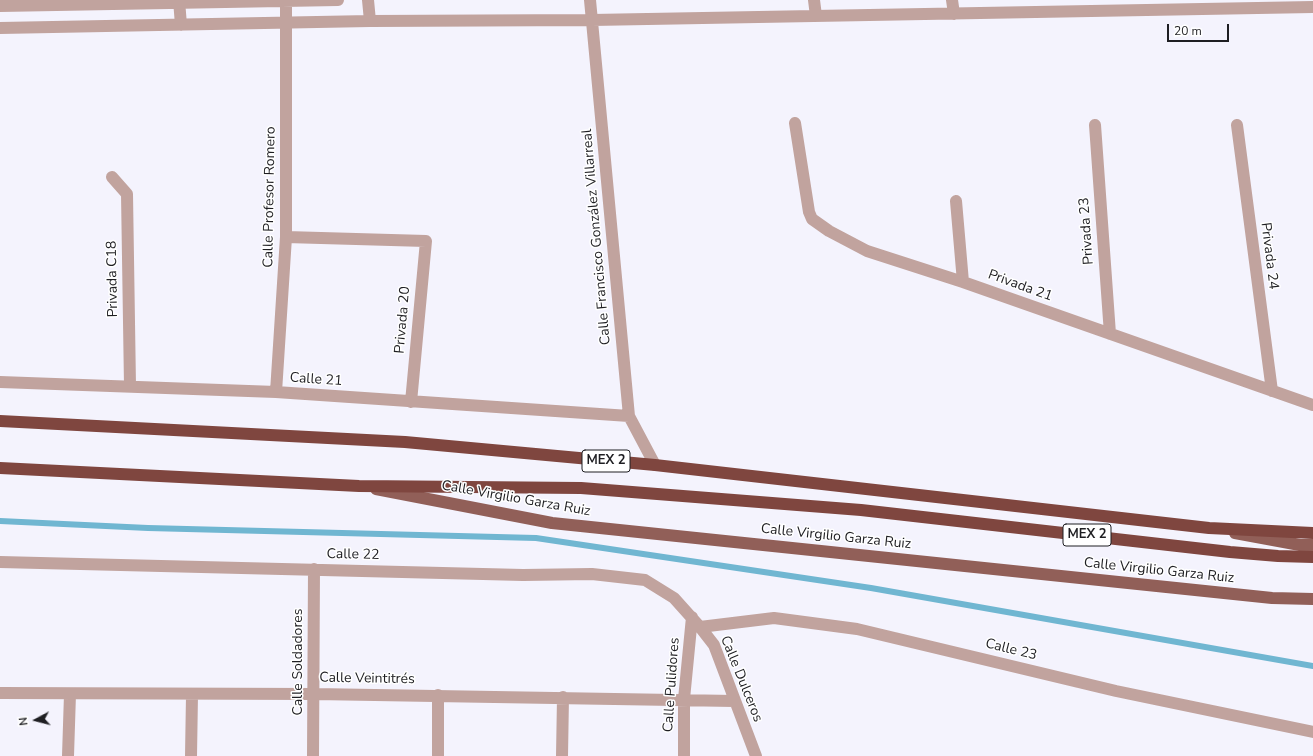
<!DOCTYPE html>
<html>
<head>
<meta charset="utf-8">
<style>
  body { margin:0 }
  #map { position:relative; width:1313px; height:756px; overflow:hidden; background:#f4f3fd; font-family:"Nunito Sans",sans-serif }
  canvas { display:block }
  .north { position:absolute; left:16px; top:700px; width:40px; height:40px; -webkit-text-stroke:3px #fff; paint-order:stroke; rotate:263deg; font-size:11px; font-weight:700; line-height:16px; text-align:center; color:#1e1e22 }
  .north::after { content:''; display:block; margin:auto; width:14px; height:18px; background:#1e1e22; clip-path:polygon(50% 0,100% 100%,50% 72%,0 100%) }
  .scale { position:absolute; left:1167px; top:24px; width:62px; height:18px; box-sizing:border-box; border:2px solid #1e1e22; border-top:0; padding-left:5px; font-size:12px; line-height:14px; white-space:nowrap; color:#1e1e22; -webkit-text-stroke:3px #fff; paint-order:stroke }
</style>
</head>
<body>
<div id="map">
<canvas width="1313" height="756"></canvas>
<div class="north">N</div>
<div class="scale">20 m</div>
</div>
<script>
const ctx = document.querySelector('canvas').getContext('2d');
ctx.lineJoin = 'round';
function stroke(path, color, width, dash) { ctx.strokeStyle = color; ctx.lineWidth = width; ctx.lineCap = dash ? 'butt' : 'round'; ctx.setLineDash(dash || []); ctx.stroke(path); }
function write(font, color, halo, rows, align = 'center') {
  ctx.font = font + ' "Nunito Sans",sans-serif'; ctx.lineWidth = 3; ctx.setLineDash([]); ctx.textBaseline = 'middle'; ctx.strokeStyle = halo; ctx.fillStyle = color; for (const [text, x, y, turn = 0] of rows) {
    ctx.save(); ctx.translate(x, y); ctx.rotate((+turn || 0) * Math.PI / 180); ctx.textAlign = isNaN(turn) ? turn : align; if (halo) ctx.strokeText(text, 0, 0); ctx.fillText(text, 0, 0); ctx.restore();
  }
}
stroke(new Path2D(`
  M0 521 148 528 536 538 871 588 1313 666`), '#70b6d1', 6);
stroke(new Path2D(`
  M179 0 181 25
  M368 0 370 21
  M590 0 629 416 655 465
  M814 0 816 16
  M952 0 954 14
  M0 6 338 0
  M0 28 370 21 592 20 1313 7
  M795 123 809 212 812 219 829 231 867 251 963 282 1313 405
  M1095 125 1110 334
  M1237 125 1272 391
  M112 177 127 194 130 386
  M956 201 963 282
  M286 237 426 241 411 402
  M0 382 276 392 629 416
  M276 392 286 237V1
  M0 562 523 575 592 574 645 580 674 598 700 627 714 645 756 756
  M700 627 774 618 857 629 1116 691 1313 732
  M0 693 315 694 734 701
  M68 756 70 694
  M191 756 192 695
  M313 756 314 569
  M438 756V695
  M562 756 563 697
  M684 756V699L692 617`), '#c1a39e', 12);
stroke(new Path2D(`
  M376 489 552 523 1272 598 1313 599
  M1235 533 1300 545H1313`), '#915f58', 12);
stroke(new Path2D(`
  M0 421 405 442 655 465 1209 528 1313 533
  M0 468 359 486 581 488 861 510 1230 552 1278 556 1313 557`), '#7f463f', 12);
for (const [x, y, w] of [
  [606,461,48],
  [1087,535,48]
]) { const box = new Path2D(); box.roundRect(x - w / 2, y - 11, w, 22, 3); ctx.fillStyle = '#fff'; ctx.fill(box); stroke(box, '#1e1e22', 1); }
write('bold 13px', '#1e1e22', null, [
  ["MEX 2",606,461],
  ["MEX 2",1087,535]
]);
write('14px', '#1e1e22', '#fff', [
  ["Calle Profesor Romero",270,197,-89],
  ["Privada 23",1087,231,-94],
  ["Calle Francisco González Villarreal",597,237,-95],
  ["Privada 24",1269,256,83],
  ["Privada C18",113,279,-91],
  ["Privada 21",1020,286,20],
  ["Privada 20",403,320,-85],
  ["Calle 21",316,380,4],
  ["Calle Virgilio Garza Ruiz",516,499,10],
  ["Calle Virgilio Garza Ruiz",836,537,6],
  ["Calle 22",353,555,1],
  ["Calle Virgilio Garza Ruiz",1159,571,6],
  ["Calle 23",1011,650,14],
  ["Calle Soldadores",299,662,-90],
  ["Calle Veintitrés",367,679,1],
  ["Calle Dulceros",741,679,68],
  ["Calle Pulidores",672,685,-86]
]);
</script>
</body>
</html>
